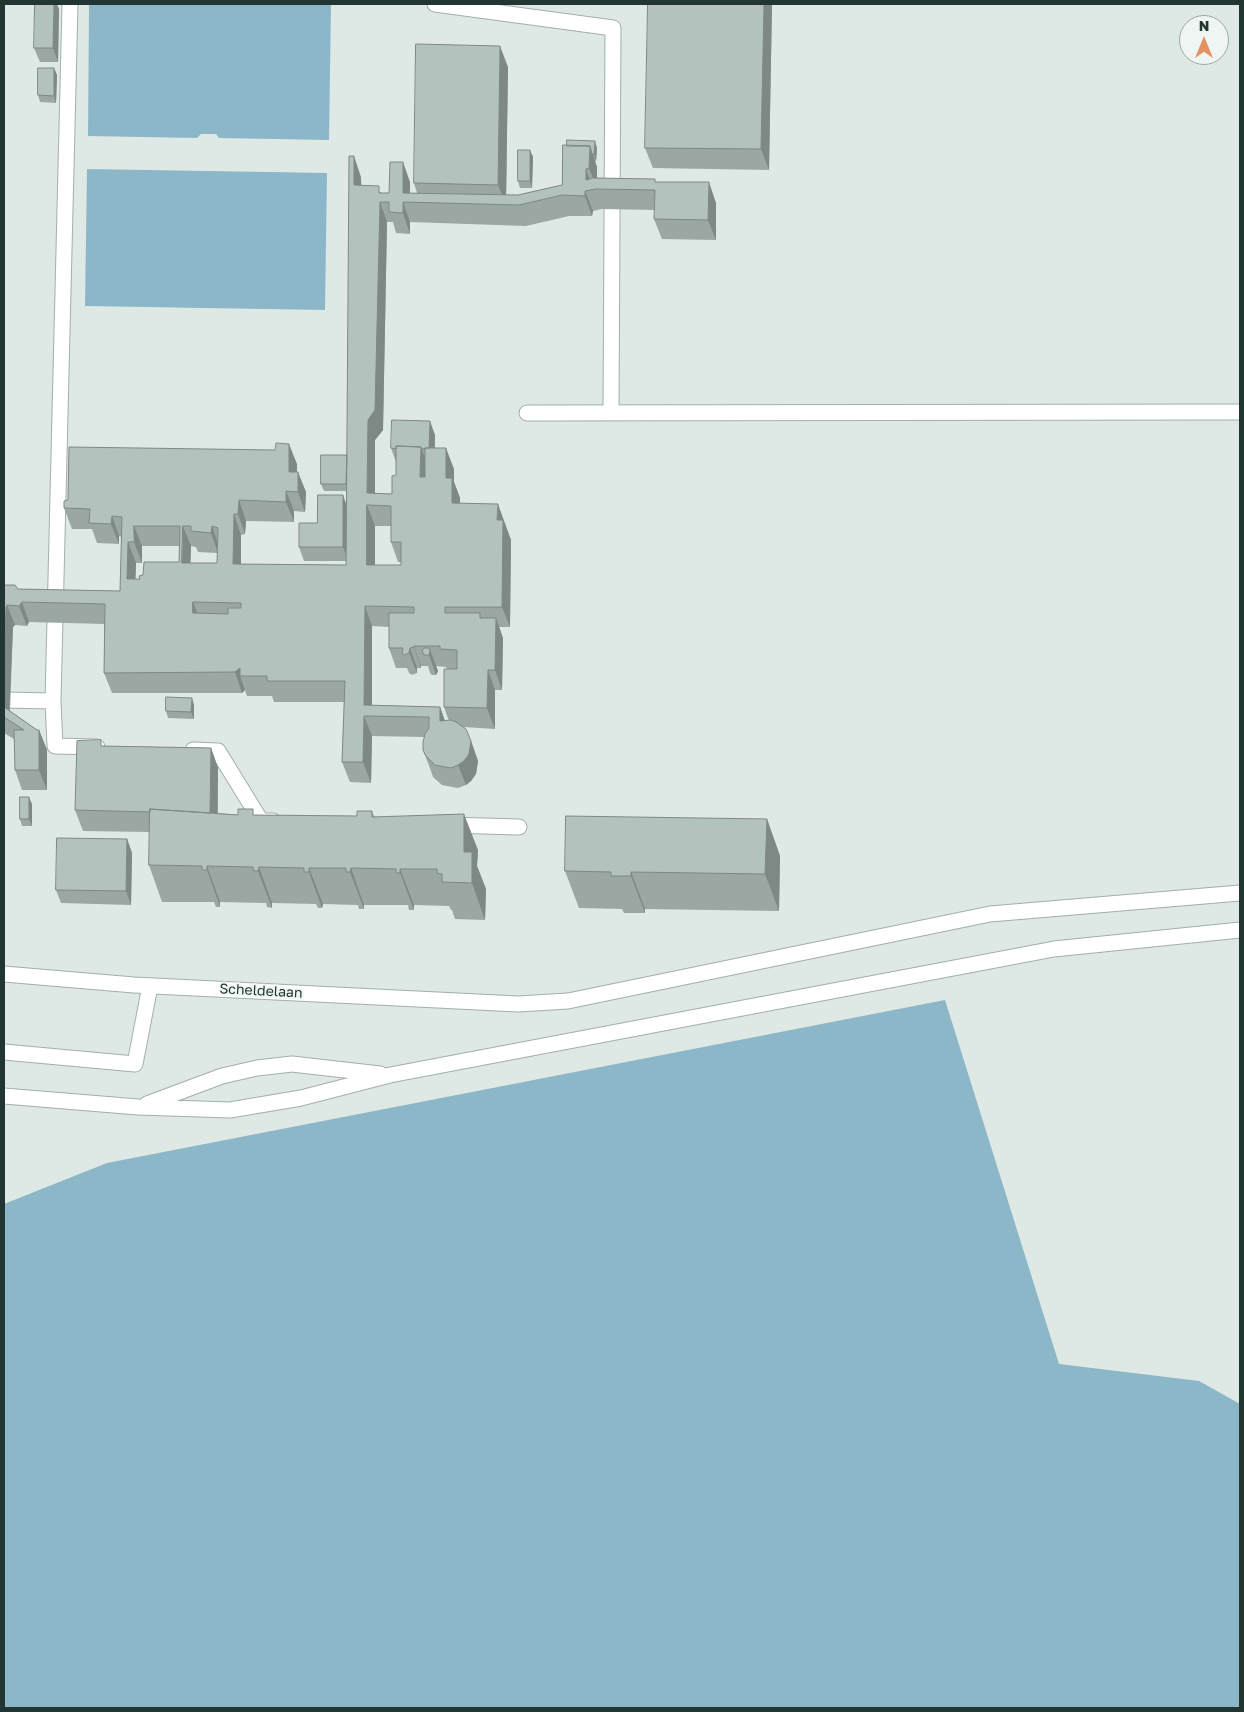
<!DOCTYPE html>
<html>
<head>
<meta charset="utf-8">
<style>
  body { margin:0 }
  #map { position:relative; width:1244px; height:1712px; overflow:hidden; background:#dee8e5; font-family:"Golos Text",sans-serif }
  canvas { display:block }
  .frame { position:absolute; inset:0; border:5px solid #213532; pointer-events:none }
  .north { position:absolute; left:1179px; top:15px; width:50px; height:50px; box-sizing:border-box; background:#eef5f2; border:1px solid #9ca8a5; border-radius:50%; rotate:0deg; font-size:14px; font-weight:700; line-height:20px; text-align:center; color:#213532 }
  .north::after { content:''; display:block; margin:auto; width:18px; height:22px; background:#e29162; clip-path:polygon(50% 0,100% 100%,50% 72%,0 100%) }
</style>
</head>
<body>
<div id="map">
<canvas width="1244" height="1712"></canvas>
<div class="frame"></div>
<div class="north">N</div>
</div>
<script>
const ctx = document.querySelector('canvas').getContext('2d');
ctx.lineJoin = 'round';
function fillPath(path, color) { ctx.fillStyle = color; ctx.fill(path, 'evenodd'); }
function stroke(path, color, width, dash) { ctx.strokeStyle = color; ctx.lineWidth = width; ctx.lineCap = dash ? 'butt' : 'round'; ctx.setLineDash(dash || []); ctx.stroke(path); }
function write(font, color, halo, rows, align = 'center') {
  ctx.font = font + ' "Golos Text",sans-serif'; ctx.lineWidth = 4; ctx.setLineDash([]); ctx.textBaseline = 'middle'; ctx.strokeStyle = halo; ctx.fillStyle = color; for (const [text, x, y, turn = 0] of rows) {
    ctx.save(); ctx.translate(x, y); ctx.rotate((+turn || 0) * Math.PI / 180); ctx.textAlign = isNaN(turn) ? turn : align; if (halo) ctx.strokeText(text, 0, 0); ctx.fillText(text, 0, 0); ctx.restore();
  }
}
fillPath(new Path2D(`
  M89 4H331L329 140 219 138 216 134H201L197 138 88 136Z
  M87 169 327 173 325 310 85 306Z
  M945 1000 1059 1364 1199 1381 1240 1404V1708H4V1204L107 1163Z`), '#8bb7c8');
const minor = new Path2D(`
  M70 4 53 701 55 746 97 747
  M435 4 613 28 611 413
  M527 413 1240 412
  M4 700 53 701
  M193 750 218 751 261 821H273
  M448 825 519 827
  M4 974 134 985 518 1004 568 1001 990 914 1240 893
  M4 1052 135 1064 150 986
  M4 1096 138 1107 230 1110 301 1098 390 1075 1054 949 1240 930
  M147 1104 222 1076 257 1068 292 1064 380 1074`);
stroke(minor, '#a2afac', 17);
stroke(minor, '#fff', 15);
fillPath(new Path2D(`
  M772 4 769 170 653 168 645 148Z
  M59 9 58 62H40L34 48Z
  M508 67 506 195H518L562 185 597 148 596 161H595L597 167V178L656 182 716 203V240L662 239 654 219 655 210 602 209 593 211 592 216H569L526 226 410 222V234L396 233 393 222H387L383 430 375 440V493L392 494 396 475V462L391 448 435 435V448L454 469V482L460 498V503L505 524 511 540 510 627H499L503 638 502 690H495V729L464 727 471 741 478 761 476 774 471 781 466 785 458 788 442 785 433 777 431 771 423 750 424 737 372 736 371 783 350 782 342 762 344 702H274L272 696H247L245 690 242 693H112L104 673V624L29 622 27 626 15 625 13 627 10 711 37 730H39L47 750V790H22L15 770 14 739 4 733V583V585L18 589 120 591 122 537 119 536V544L97 543 92 529H72L64 508 297 464V472L306 492 305 512 294 511V522L246 521 245 534 241 535V564L346 565V561H304L299 547 317 523 346 503V491H324L321 484 347 455 361 177V185L382 193H389L410 182V193H417L414 183ZM375 526H391V542L398 562H401V565H375ZM142 546H179V562L143 575 140 579H135L136 563H142ZM191 546 196 547 198 552 218 553 217 563H190ZM372 626 389 627V648L396 668H407L409 673 412 675 417 673V668H421V666H428L430 673 432 675H436L438 671 436 666 446 667 447 669 444 707 449 721H445L440 707 372 705Z
  M54 68 57 75 56 103 40 102 38 95Z
  M530 150 533 157 532 188H520L518 181Z
  M194 705V719L168 718 166 711Z
  M103 746 211 748 218 768V813L238 815 357 816 372 811 374 816 478 850 477 866 486 889 485 920 455 919 452 910H451L449 906 414 905V910H409L408 905H364V909H359L358 905 323 904 322 908H318L316 904 272 903V908L267 907 266 903 220 902V907H216L214 902H162L149 865 150 832 83 831 75 810Z
  M32 804V826H22L20 819Z
  M767 819 780 856 779 911 645 909V913H624L622 909 579 908 565 871Z
  M127 839 132 853 131 905 61 903 56 890Z`), '#9ba7a3');
fillPath(new Path2D(`
  M54 4H57L59 9 58 62 53 48Z
  M764 4H772L769 170 761 149Z
  M500 46 508 67 506 205 498 185Z
  M54 68 57 75 56 103 54 96Z
  M595 141 597 148 596 161 594 154Z
  M590 146 597 167V188L589 168Z
  M530 150 533 157 532 188 530 181Z
  M354 156 361 177 362 206 354 185Z
  M403 162 410 182V202L403 193Z
  M586 169 593 189 586 180Z
  M709 182 716 203V240L708 220Z
  M585 191 593 211 592 216 585 196Z
  M380 202 387 222 383 430 375 440V506L367 493 368 420Z
  M403 202 410 222V234L403 213Z
  M430 421 435 435 434 463 429 449Z
  M289 444 297 464 296 492 289 472Z
  M421 447 428 467 427 497 420 477Z
  M446 448 454 469V482L460 498 459 523 452 503 446 478Z
  M298 472 306 492 305 512 298 492Z
  M286 491 294 511V522L286 502Z
  M343 495 348 509V561L343 547Z
  M239 500 246 521 245 534 238 514Z
  M498 504 511 540 510 627 502 607 497 520Z
  M367 505 375 526V585L367 565Z
  M234 514 241 535V584L233 564Z
  M112 516 119 536V544L111 524Z
  M134 526 142 546V563L134 542Z
  M183 526 191 546 190 583 182 563Z
  M212 526 219 547 218 553 211 533Z
  M128 542 136 563 135 599 127 579Z
  M22 602 29 622 27 626 19 606Z
  M193 602 201 622 193 613Z
  M7 605 15 625 13 627 9 720 4 712V656L6 607Z
  M365 606 372 626V716L364 705Z
  M496 618 503 638 502 690 495 670Z
  M414 646 421 666V668L414 647Z
  M410 648 417 668V673L409 653Z
  M430 650 438 671 436 675 429 655Z
  M240 668V676L245 690 242 693 235 672Z
  M488 670 495 690V729L487 708Z
  M192 698 194 705V719L191 712Z
  M440 707 447 727 440 721Z
  M364 716 372 736 371 783 363 762Z
  M39 730 47 750V790L39 770Z
  M471 741 478 761 476 774 471 781 466 785 458 765Z
  M211 748 218 768 217 833 210 813Z
  M29 797 32 804V826L29 819Z
  M464 814 478 850 477 866 486 889 485 920 472 883 464 852Z
  M767 819 780 856 779 911 765 874Z
  M127 839 132 853 131 905 126 891Z
  M207 866 220 902V907L207 870Z
  M259 867 272 903V908L258 871Z
  M309 868 323 904 322 908 309 872Z
  M351 868 364 905V909L350 872Z
  M400 869 414 905V910L400 873Z
  M631 872 645 909V913L631 876Z`), '#7e8885');
const building = new Path2D(`
  M35 4H54L53 48H34Z
  M648 4H764L761 149 645 148Z
  M416 44 500 46 498 185 414 183Z
  M38 68H54V96L38 95Z
  M567 140 595 141 594 154H592L590 146H567Z
  M563 145 590 146 589 168 586 169V180L593 178 655 179V182H709L708 220 654 219 655 190 595 189 585 191V196L562 195 519 205 403 202V213L389 212V202H380L375 410 368 420 367 493 392 494V476L396 475V446L421 447 420 477H425V448H446V478H452V503L498 504 497 520H503L502 607H445V613H480V618H496L495 670H488L487 708 444 707V669H457V650L440 649V646H414V647L410 648 409 653 405 655 402 653 403 648H389V613H414V607L365 606 364 705 440 707V721L451 720 456 722 466 729 471 741 469 754 464 761 458 765 451 768 435 765 426 756 423 750V742L425 734 429 728V717L364 716 363 762H342L345 681H267V676H240V668L235 672 104 673 105 604 22 602 19 606 7 605 6 607 4 656V585H15L18 589 120 591 122 517 112 516 111 524 89 523 90 509 64 508V501L68 500 69 447 275 450 276 443 289 444V472H298V492L286 491V502L239 500 238 514H234L233 564 346 565 349 156H354V185L379 186V193H389L390 162H403V193L518 195 562 185ZM367 505 391 506V542H401V565H367ZM134 526H180L179 562H144L143 575 139 576 140 579H127L128 542H134ZM183 526H191V531L211 533 212 526 218 528 217 563H182ZM193 602 241 603V608H228V614L193 613Z
  M518 150H530V181H518Z
  M392 420 430 421 429 448H425V449H422L421 447 396 446V449L391 448Z
  M321 455H347L346 484H321Z
  M318 495H343V547H299V523H317Z
  M425 648H429L430 650 429 655H424L422 651Z
  M166 697 192 698 191 712 166 711Z
  M4 707 37 730H39V770H15L14 730H24L4 717Z
  M101 740V746L211 748 210 813 150 809V812L75 810 77 741Z
  M20 797H29V819H20Z
  M150 809 238 815V809H253V815L357 816V811H372V817L464 814V852H472V883L442 882V874L437 873V869H400V873H396V869L351 868 350 872H346V868H309V872H304V868L259 867 258 871H254L253 867 207 866V870H202V866L149 865Z
  M566 816 767 819 765 874 631 872V876H611V872L565 871Z
  M57 838 127 839 126 891 56 890Z`);
fillPath(building, '#b4c2be');
stroke(building, '#7e8885', 1);
write('14px', '#213532', '#eef5f2', [
  ["Scheldelaan",261,991,3]
]);
</script>
</body>
</html>
